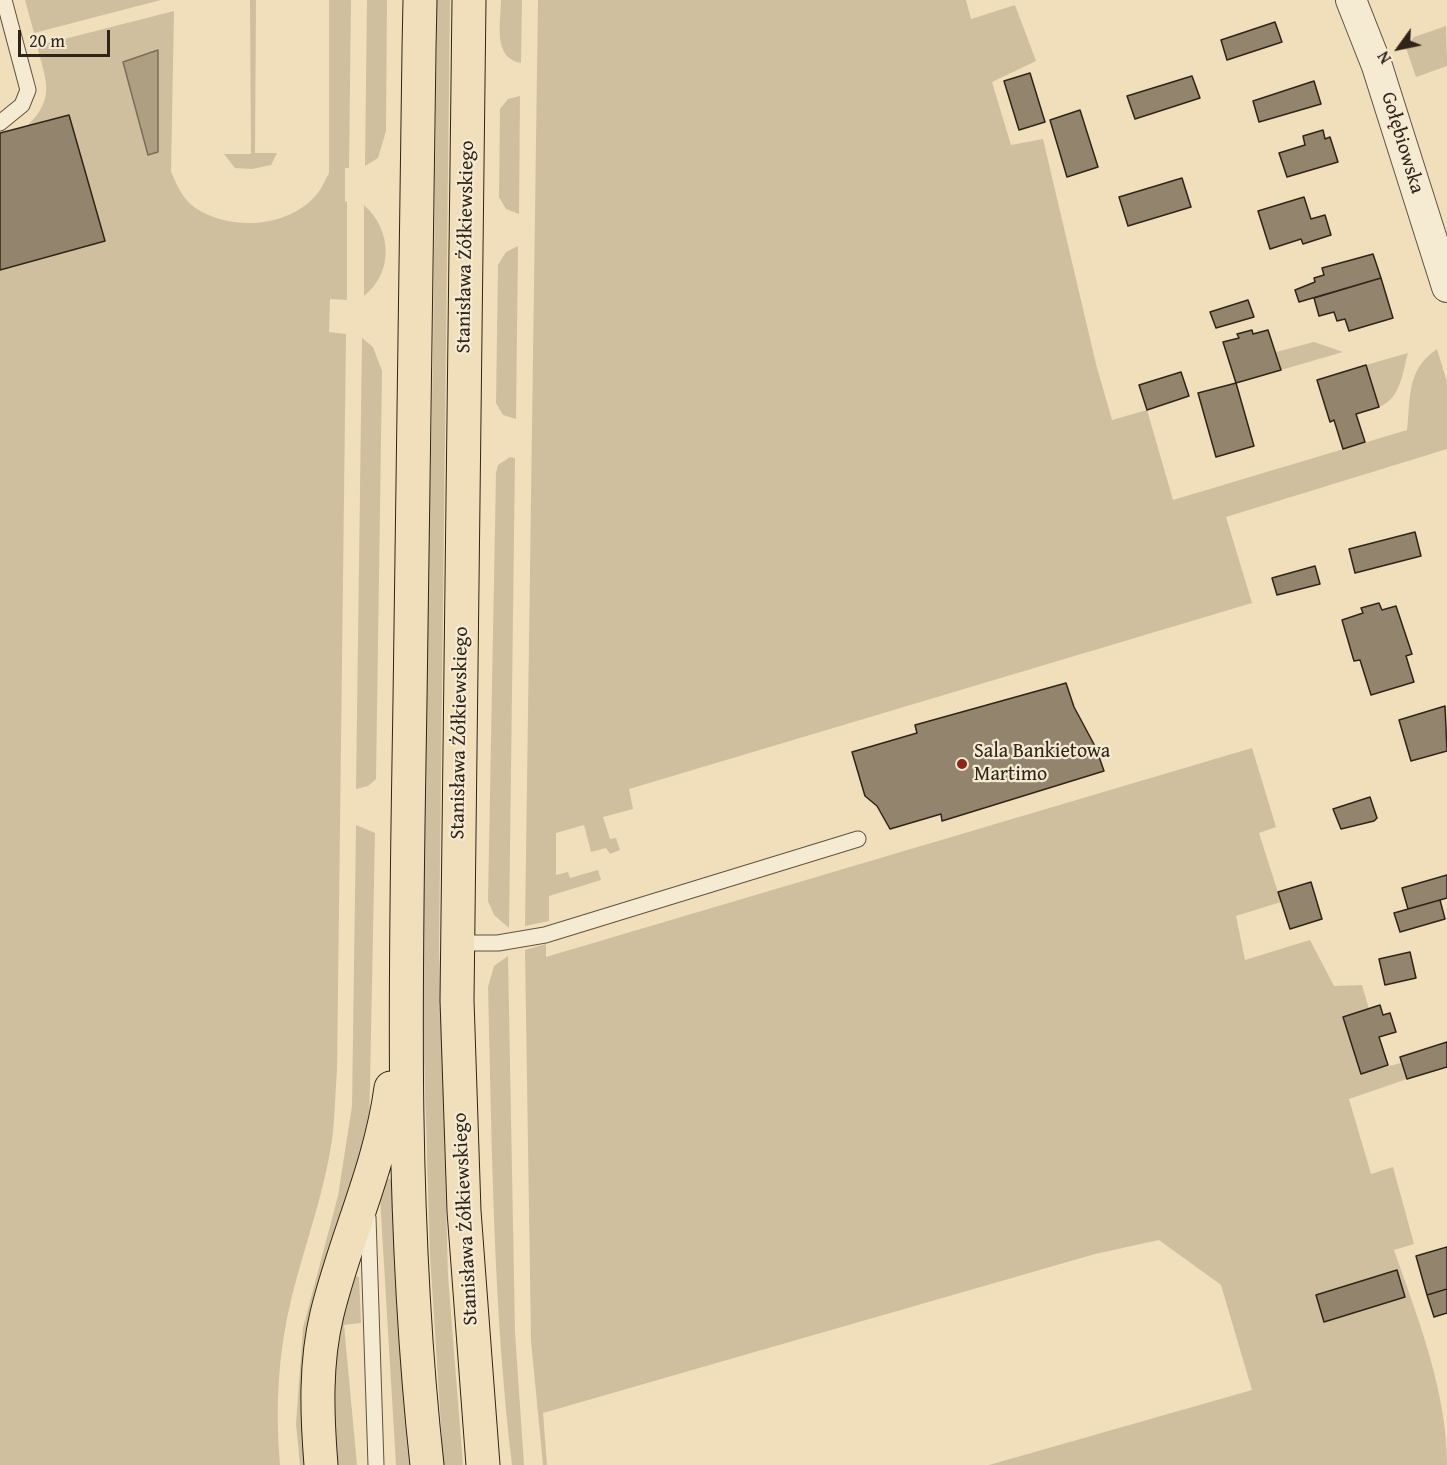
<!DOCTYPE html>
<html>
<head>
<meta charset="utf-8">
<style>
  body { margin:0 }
  #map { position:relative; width:1447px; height:1465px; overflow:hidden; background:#f0dfba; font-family:"Gentium Book Plus",serif }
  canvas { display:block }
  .north { position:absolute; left:1369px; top:18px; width:60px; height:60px; -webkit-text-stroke:4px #f5ead2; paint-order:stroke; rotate:237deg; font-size:16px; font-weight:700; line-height:24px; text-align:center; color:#2f2419 }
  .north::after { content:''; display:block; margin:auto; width:21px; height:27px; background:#2f2419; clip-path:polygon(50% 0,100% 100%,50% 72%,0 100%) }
  .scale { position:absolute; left:18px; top:30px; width:92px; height:27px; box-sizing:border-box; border:3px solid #2f2419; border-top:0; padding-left:8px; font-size:18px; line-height:21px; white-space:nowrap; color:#2f2419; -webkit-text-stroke:4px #f5ead2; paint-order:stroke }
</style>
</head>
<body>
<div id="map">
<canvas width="1447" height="1465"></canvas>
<div class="north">N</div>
<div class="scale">20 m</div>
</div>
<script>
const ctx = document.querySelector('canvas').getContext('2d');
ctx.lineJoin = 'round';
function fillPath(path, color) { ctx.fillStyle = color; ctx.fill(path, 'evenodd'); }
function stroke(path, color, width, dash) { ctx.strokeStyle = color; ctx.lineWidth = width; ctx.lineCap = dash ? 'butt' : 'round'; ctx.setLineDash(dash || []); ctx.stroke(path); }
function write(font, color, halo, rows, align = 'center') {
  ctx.font = font + ' "Gentium Book Plus",serif'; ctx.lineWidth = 4.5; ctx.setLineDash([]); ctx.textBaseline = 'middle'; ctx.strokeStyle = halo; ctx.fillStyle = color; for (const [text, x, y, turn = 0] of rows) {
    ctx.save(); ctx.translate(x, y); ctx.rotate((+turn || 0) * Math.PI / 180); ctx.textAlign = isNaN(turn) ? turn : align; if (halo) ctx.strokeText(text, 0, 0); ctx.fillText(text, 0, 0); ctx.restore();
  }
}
fillPath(new Path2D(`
  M25 0H161L34 33Z
  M250 0H256L255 153H277L271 165 252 169 235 168 224 154H251Z
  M329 0H351L349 168H345V201L347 202V300L330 299 329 332 346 334 337 1071C335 1094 335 1118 332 1140 324 1194 305 1244 292 1296 278 1352 275 1408 280 1465H0V270L105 241 69 115 27 126C56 98 46 81 37 46L174 11 171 172C177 185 182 198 194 207 230 232 289 228 317 194 322 188 325 180 329 173Z
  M367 0H387L386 131 378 158 365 166Z
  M437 0H450L439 947 448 1276 463 1465H444L443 1457 430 1255 421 959 433 350Z
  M501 0H522L521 63C492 58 501 22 501 0Z
  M538 0H966L971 19 1015 5 1036 61 992 82 1011 145 1043 139 1096 364 1112 420 1147 410 1173 500 1407 430C1411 397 1406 370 1437 349L1447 382V449L1226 517 1252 603 629 789 633 809 603 817 610 839 616 838 620 850 610 854 606 848 591 852 584 825 556 833V875L568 872 570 878 598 870 601 880 549 896V921L525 926Z
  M1446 26 1447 66 1416 77 1406 48 1414 37Z
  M520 96 519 214 506 209 499 197 500 109 508 99Z
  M364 205C392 230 394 272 364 296Z
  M518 246 516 419 503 415 496 403 498 265 506 252Z
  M362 338 373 347 382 371 376 779 368 786 356 789Z
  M1314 342 1343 352 1281 370 1276 352Z
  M1408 353C1402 374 1401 398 1379 407L1366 365Z
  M510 457 515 458 509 928 494 915 488 901 496 473 498 465Z
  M1252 748 1276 827 1259 833 1281 902 1236 916 1245 960 1310 940 1334 986 1362 985 1369 1009 1343 1017 1361 1073 1401 1063 1407 1079 1349 1099 1371 1174 1393 1167 1414 1244 1394 1250C1418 1319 1447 1391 1447 1465H989L1252 1390 1221 1285 1159 1240 1095 1254 543 1413 547 1465H543L531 1341 525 950 546 944V957Z
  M356 825 375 833 369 1132 309 1465H300L296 1424 303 1328 338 1196 352 1106Z
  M508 956 515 1332 524 1465H512C493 1306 492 1147 488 987L494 966Z
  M388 1179H391L392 1183 397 1304 410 1465H396L380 1198Z
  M352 1275 359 1277 361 1323 344 1325 357 1465H333L332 1361Z`), '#cfbf9f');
const water = new Path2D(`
  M158 50V152L148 155 123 62Z`);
fillPath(water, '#ae9f83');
stroke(water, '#7b6e59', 1.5);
const building = new Path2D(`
  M1275 22 1282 42 1227 60 1221 40Z
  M1030 73 1045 122 1019 130 1004 81Z
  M1192 76 1200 98 1135 119 1127 96Z
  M1314 81 1321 104 1259 122 1253 101Z
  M1080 110 1098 167 1067 177 1050 120Z
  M69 115 105 241 0 270V133Z
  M1323 130 1325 139 1330 137 1338 162 1287 177 1279 153 1305 145 1303 136Z
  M1182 178 1191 207 1128 226 1119 197Z
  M1304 197 1311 219 1325 215 1331 235 1303 244 1301 239 1270 249 1258 211Z
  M1373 254 1381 278 1299 302 1295 290 1315 282 1314 278 1324 275 1322 268Z
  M1381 278 1393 318 1349 331 1345 319 1337 321 1334 312 1319 316 1314 298Z
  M1248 300 1254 317 1216 328 1210 312Z
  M1252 330 1253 334 1268 330 1281 370 1236 383 1223 342 1239 338 1237 334Z
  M1366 365 1379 407 1356 414 1365 442 1343 449 1334 420 1330 422 1317 380Z
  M1181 372 1189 396 1147 410 1139 385Z
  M1236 383 1254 446 1216 457 1198 393Z
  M1415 532 1421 556 1355 573 1349 549Z
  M1315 566 1320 584 1277 595 1272 578Z
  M1379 603 1382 610 1396 606 1412 654 1406 656 1414 682 1371 695 1360 660 1354 661 1342 620 1363 613 1361 608Z
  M1066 683 1074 707 1096 748 1104 771 942 821 941 814 890 829 877 806 865 796 852 752 917 733 915 725Z
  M1445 706 1447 751 1411 761 1399 720Z
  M1370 797 1377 818 1374 821 1341 829 1333 809Z
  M1447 875V898L1408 909 1402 888Z
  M1311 882 1322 919 1290 929 1278 892Z
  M1440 900 1445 919 1400 932 1394 913Z
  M1410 952 1416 978 1385 985 1379 959Z
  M1380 1005 1383 1015 1390 1013 1396 1032 1379 1037 1388 1065 1361 1074 1343 1017Z
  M1447 1042V1067L1407 1079 1400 1057Z
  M1447 1247V1289L1427 1295 1416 1256Z
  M1397 1270 1405 1297 1324 1322 1316 1295Z
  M1447 1289V1313L1434 1317 1427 1295Z`);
fillPath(building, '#93856d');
stroke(building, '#2f2419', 1.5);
const lane = new Path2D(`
  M0 123 22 105 28 90 4 0
  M458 943H498L545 935 858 839
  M368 1217 376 1465`);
const street = new Path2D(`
  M1351 0 1377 66 1447 287`);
const primary = new Path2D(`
  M420 0C415 233 414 466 410 700 406 954 399 1211 427 1465
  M469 0 457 1000 464 1211 483 1465
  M321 1465C317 1415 315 1363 327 1314 346 1236 380 1169 391 1088`);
stroke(lane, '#5f5341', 17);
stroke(street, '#5f5341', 32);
stroke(primary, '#2f2419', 35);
stroke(lane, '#f5ead2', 15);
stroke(street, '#f5ead2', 30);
stroke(primary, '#f0dfba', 33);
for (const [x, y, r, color] of [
  [962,764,6,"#8f2418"]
]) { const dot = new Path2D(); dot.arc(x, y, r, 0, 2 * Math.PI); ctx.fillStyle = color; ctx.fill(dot); stroke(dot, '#f5ead2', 2); }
write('20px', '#2f2419', '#f5ead2', [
  ["Gołębiowska",1402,143,73],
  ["Stanisława Żółkiewskiego",466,247,-89],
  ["Stanisława Żółkiewskiego",460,733,-89],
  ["Stanisława Żółkiewskiego",466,1219,-93]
]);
write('20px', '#2f2419', '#f5ead2', [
  ["Sala Bankietowa",974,752],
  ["Martimo",974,775]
], 'left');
</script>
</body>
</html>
